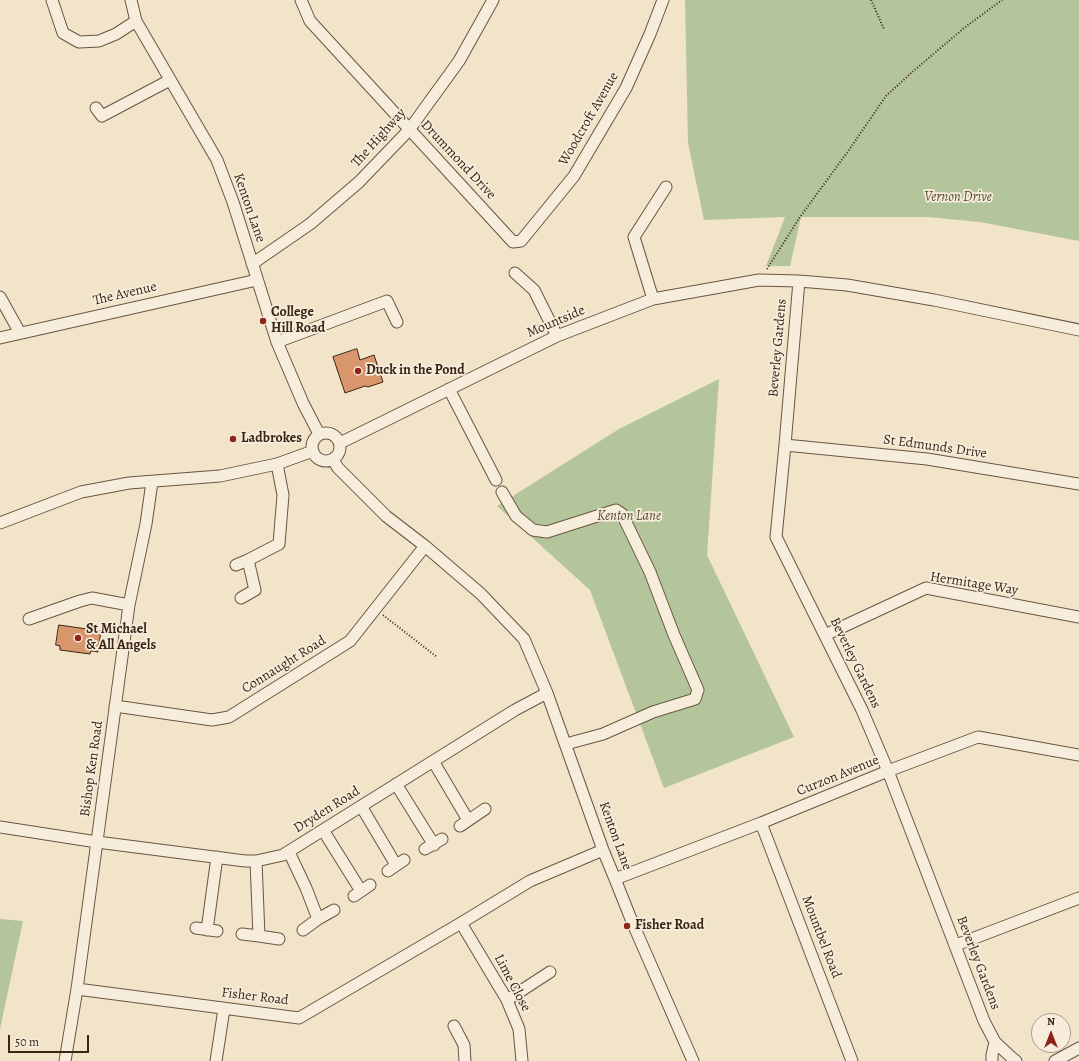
<!DOCTYPE html>
<html>
<head>
<meta charset="utf-8">
<style>
  body { margin:0 }
  #map { position:relative; width:1079px; height:1061px; overflow:hidden; background:#f2e4c9; font-family:Alegreya,serif }
  canvas { display:block }
  .north { position:absolute; left:1031px; top:1013px; width:40px; height:40px; box-sizing:border-box; background:#f7eddc; border:1px solid #ac9d8c; border-radius:50%; rotate:0deg; font-size:11px; font-weight:700; line-height:16px; text-align:center; color:#3b2515 }
  .north::after { content:''; display:block; margin:auto; width:14px; height:18px; background:#8f2418; clip-path:polygon(50% 0,100% 100%,50% 72%,0 100%) }
  .scale { position:absolute; left:8px; top:1035px; width:81px; height:18px; box-sizing:border-box; border:2px solid #3b2515; border-top:0; padding-left:5px; font-size:12px; line-height:14px; white-space:nowrap; color:#3b2515; -webkit-text-stroke:3px #f7eddc; paint-order:stroke }
</style>
</head>
<body>
<div id="map">
<canvas width="1079" height="1061"></canvas>
<div class="north">N</div>
<div class="scale">50 m</div>
</div>
<script>
const ctx = document.querySelector('canvas').getContext('2d');
ctx.lineJoin = 'round';
function fillPath(path, color) { ctx.fillStyle = color; ctx.fill(path, 'evenodd'); }
function stroke(path, color, width, dash) { ctx.strokeStyle = color; ctx.lineWidth = width; ctx.lineCap = dash ? 'butt' : 'round'; ctx.setLineDash(dash || []); ctx.stroke(path); }
function write(font, color, halo, rows, align = 'center') {
  ctx.font = font + ' Alegreya,serif'; ctx.lineWidth = 3.5; ctx.setLineDash([]); ctx.textBaseline = 'middle'; ctx.strokeStyle = halo; ctx.fillStyle = color; for (const [text, x, y, turn = 0] of rows) {
    ctx.save(); ctx.translate(x, y); ctx.rotate((+turn || 0) * Math.PI / 180); ctx.textAlign = isNaN(turn) ? turn : align; if (halo) ctx.strokeText(text, 0, 0); ctx.fillText(text, 0, 0); ctx.restore();
  }
}
fillPath(new Path2D(`
  M685 0H1079V241L980 222 928 217H801L790 266H766L785 217 704 220 688 143Z
  M719 379 707 555 794 737 664 788 590 590 497 506 619 429Z
  M0 919 23 921 0 1029Z`), '#b4c59b');
const building = new Path2D(`
  M357 349 360 360 374 355 383 382 368 387 365 386 345 393 333 357Z
  M59 625 101 631 98 652 91 651 90 654 60 650V646L56 645Z`);
fillPath(building, '#d9956c');
stroke(building, '#3b2515', 1);
const minor = new Path2D(`
  M52 0 63 33 79 42 99 41 116 34 136 21
  M131 0 136 21 217 160 233 202 277 342 303 403 319 434
  M301 0 310 21 513 242 521 241 574 176 626 88 650 34 663 0
  M96 108 102 116 170 80
  M252 264 310 224 359 182 409 130 459 61 493 0
  M515 273 534 290 557 336
  M799 281 785 445 776 537 862 710 888 771 984 1021 995 1042 1011 1057 1016 1061
  M0 297 20 333
  M653 299 634 237 666 187
  M0 338 257 280
  M277 342 387 301 397 322
  M449 389 496 480
  M312 447a14 14 0 1 1 28 0a14 14 0 1 1-28 0Z
  M340 443 557 336 653 299 759 280 799 281 847 285 934 300 1079 330
  M785 445 927 459 1079 484
  M333 460 338 468 386 516 425 546 481 594 524 639 547 693 603 850 615 879 633 924 693 1061
  M502 492 516 516 533 530 547 532 616 510 622 514 650 572 674 635 698 690 695 699 653 712 603 734 566 744
  M0 523 81 492 129 483 220 476 277 464 313 451
  M236 565 248 560
  M241 598 255 590 248 560 279 544 283 495 277 464
  M29 619 80 601 92 598 129 605
  M825 635 926 588 1079 617
  M115 706 212 720 229 717 350 641 425 546
  M433 761 468 820
  M396 784 434 845
  M361 806 396 865
  M761 823 852 1061
  M460 826 485 809
  M0 827 97 842 245 861H256L283 855 515 710 547 693
  M323 830 361 891
  M425 849 442 839
  M289 852 306 888 318 919
  M256 861 259 936
  M388 871 404 860
  M615 879 761 823 888 771 978 737 1079 755
  M354 896 370 885
  M461 923 507 1000 519 1029 522 1061
  M196 928 217 931
  M207 930 217 857
  M303 930 318 919 334 910
  M242 934 259 936 279 939
  M956 945 1079 898
  M77 989 299 1018 461 923 530 881 603 850
  M507 1000 550 972
  M454 1026 464 1045 465 1061
  M65 1061 77 989 129 605 146 524 152 482
  M216 1061 224 1009
  M992 1061V1055L995 1042
  M1055 1061 1079 1048`);
stroke(minor, '#695542', 13);
stroke(new Path2D(`
  M871 0 884 29
  M767 269 800 217 849 150 886 96 910 74 964 28 1002 0
  M383 615 437 657`), '#3b2515', 2, [1, 2]);
stroke(minor, '#f7eddc', 11);
for (const [x, y, r, color] of [
  [263,321,4,"#8f2418"],
  [358,371,4,"#8f2418"],
  [233,439,4,"#8f2418"],
  [78,638,4,"#8f2418"],
  [627,926,4,"#8f2418"]
]) { const dot = new Path2D(); dot.arc(x, y, r, 0, 2 * Math.PI); ctx.fillStyle = color; ctx.fill(dot); stroke(dot, '#f7eddc', 1.5); }
write('14px', '#3b2515', '#f7eddc', [
  ["Woodcroft Avenue",589,119,-60],
  ["The Highway",379,138,-48],
  ["Drummond Drive",458,160,47],
  ["Kenton Lane",249,208,71],
  ["The Avenue",125,294,-13],
  ["Mountside",556,322,-23],
  ["Beverley Gardens",778,348,-85],
  ["St Edmunds Drive",935,447,8],
  ["Hermitage Way",974,584,9],
  ["Beverley Gardens",855,663,64],
  ["Connaught Road",284,665,-32],
  ["Bishop Ken Road",92,769,-82],
  ["Curzon Avenue",838,776,-22],
  ["Dryden Road",327,810,-32],
  ["Kenton Lane",615,836,70],
  ["Mountbel Road",821,937,69],
  ["Beverley Gardens",978,963,69],
  ["Lime Close",512,983,62],
  ["Fisher Road",255,997,7]
]);
write('italic 14px', '#594d36', '#f7eddc', [
  ["Vernon Drive",958,198],
  ["Kenton Lane",629,517]
]);
write('bold 14px', '#3b2515', '#f7eddc', [
  ["College",271,313],
  ["Hill Road",271,329],
  ["Duck in the Pond",366,371],
  ["Ladbrokes",241,439],
  ["St Michael",86,630],
  ["& All Angels",86,646],
  ["Fisher Road",635,926]
], 'left');
</script>
</body>
</html>
